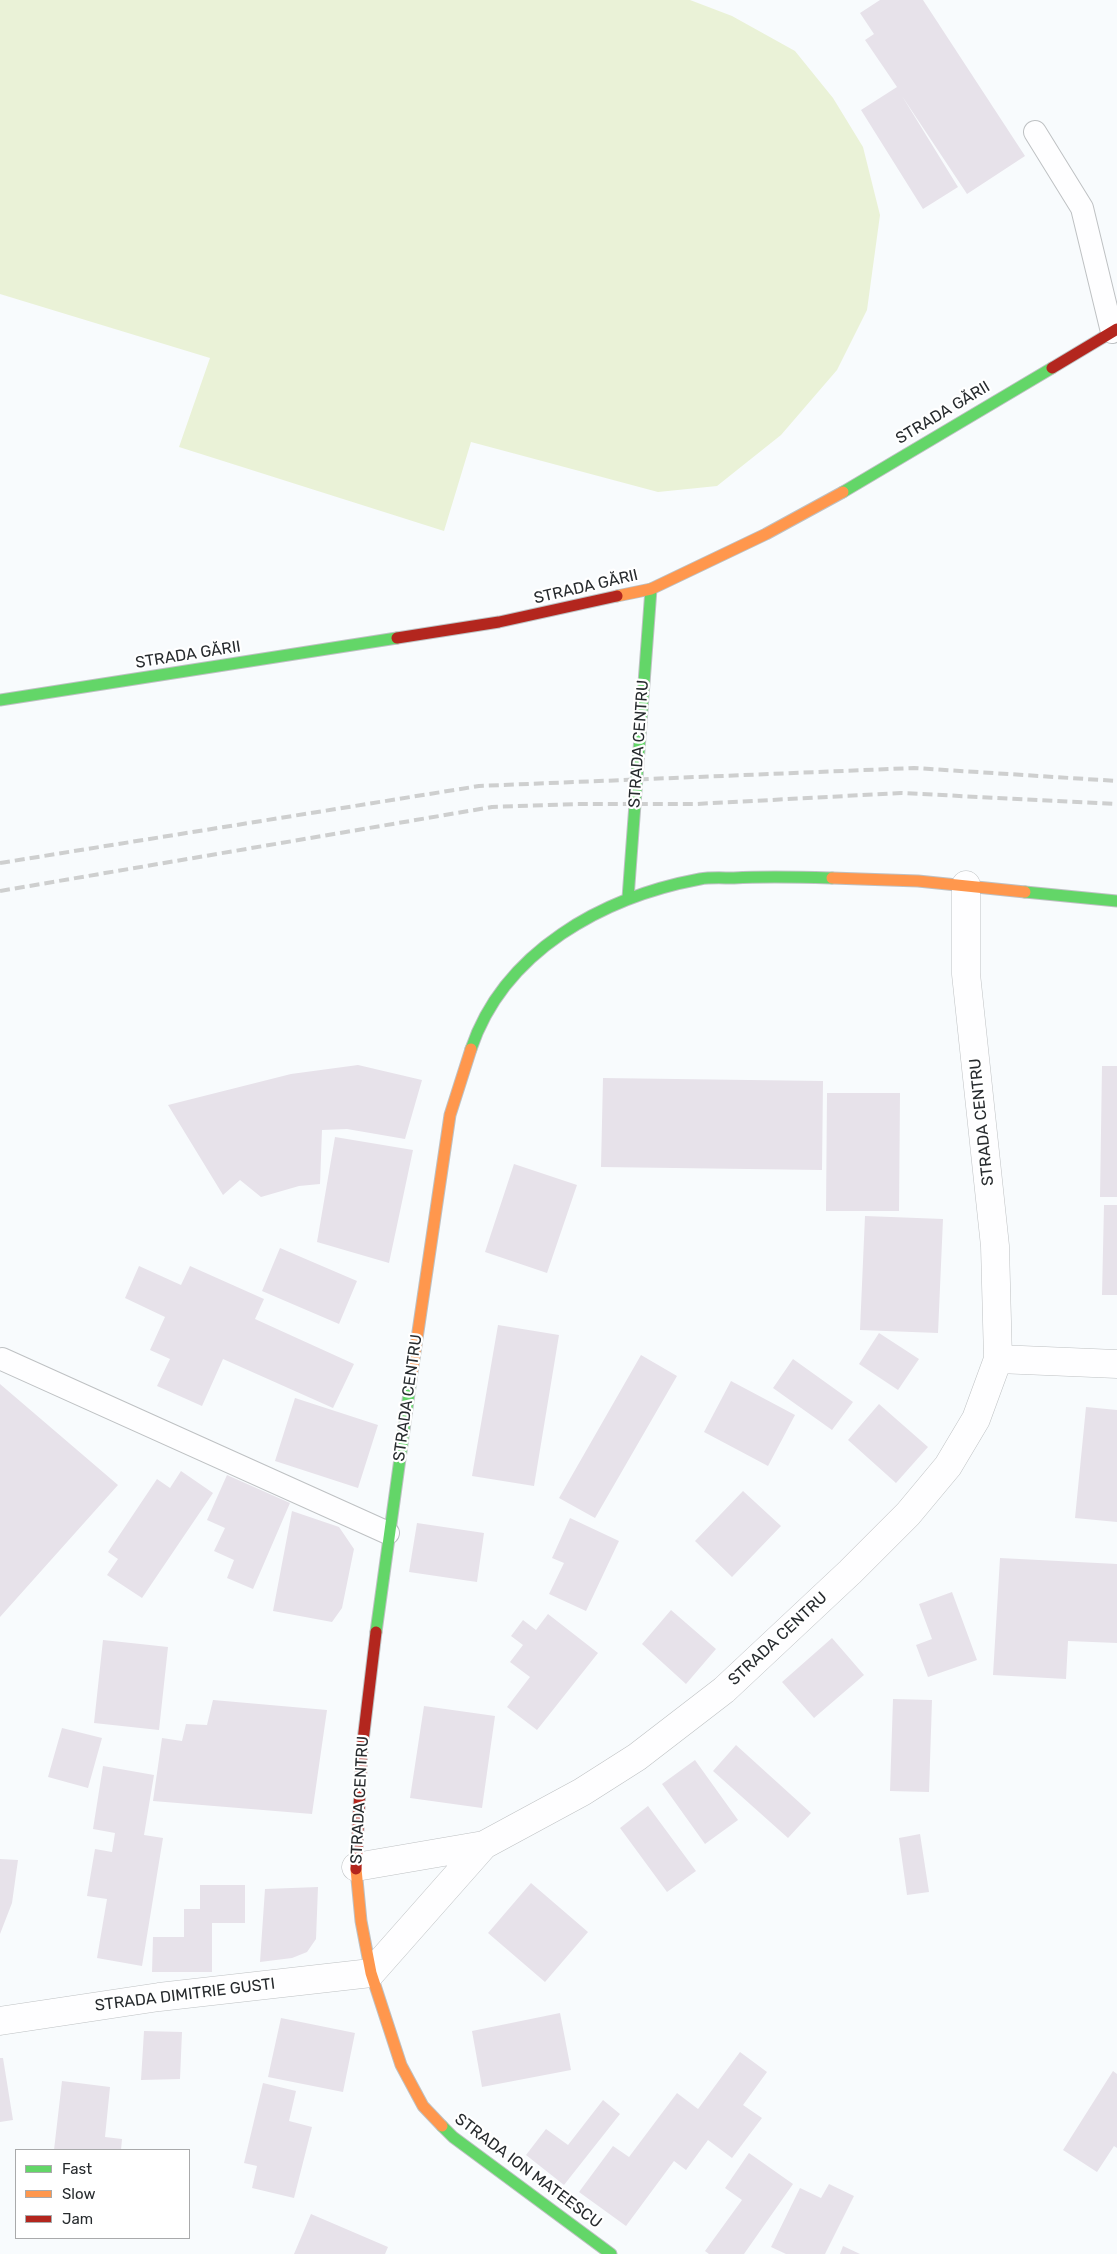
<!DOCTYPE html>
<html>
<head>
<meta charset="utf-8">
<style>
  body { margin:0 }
  #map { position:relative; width:1117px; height:2254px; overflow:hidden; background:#f8fbfd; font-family:Rubik,sans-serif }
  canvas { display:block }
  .legend { position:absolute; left:15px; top:2149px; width:175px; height:90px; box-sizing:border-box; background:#fff; border:1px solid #a9aaab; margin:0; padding:6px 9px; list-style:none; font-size:15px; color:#272b2e }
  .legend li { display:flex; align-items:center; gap:10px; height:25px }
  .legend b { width:25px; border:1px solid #a9aaab }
</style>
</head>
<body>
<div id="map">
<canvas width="1117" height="2254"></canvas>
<ul class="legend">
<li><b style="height:6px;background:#63d668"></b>Fast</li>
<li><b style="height:6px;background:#ff974d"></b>Slow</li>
<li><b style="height:6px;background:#b3261e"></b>Jam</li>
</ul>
</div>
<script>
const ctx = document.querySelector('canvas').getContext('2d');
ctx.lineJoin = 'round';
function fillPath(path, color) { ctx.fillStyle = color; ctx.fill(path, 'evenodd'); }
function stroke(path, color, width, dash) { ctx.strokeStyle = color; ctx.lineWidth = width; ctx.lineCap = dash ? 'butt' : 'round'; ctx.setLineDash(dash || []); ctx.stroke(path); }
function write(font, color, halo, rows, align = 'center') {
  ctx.font = font + ' Rubik,sans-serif'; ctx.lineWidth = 4.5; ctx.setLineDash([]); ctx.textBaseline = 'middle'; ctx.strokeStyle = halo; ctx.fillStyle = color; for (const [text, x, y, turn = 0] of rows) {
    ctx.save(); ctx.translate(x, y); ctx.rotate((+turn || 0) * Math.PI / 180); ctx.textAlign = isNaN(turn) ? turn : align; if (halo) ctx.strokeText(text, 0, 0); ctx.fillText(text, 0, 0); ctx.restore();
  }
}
fillPath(new Path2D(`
  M0 0H690L732 16 795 51 833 98 863 147 880 215 867 310 837 370 781 435 717 486 658 492 471 442 444 531 179 447 210 358 0 294Z`), '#eaf2d7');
fillPath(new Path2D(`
  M880 0H923L1025 156 967 194 902 96 958 187 923 209 861 110 897 87 865 40 874 34 860 13Z
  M358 1065 422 1080 405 1139 347 1129 322 1130 320 1184 299 1186 261 1197 240 1180 223 1195 168 1105 291 1074Z
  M1102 1066H1117V1197H1100Z
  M603 1078 823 1081 822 1170 601 1167Z
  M827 1093H900L899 1211H826Z
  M335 1137 413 1150 389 1263 317 1242Z
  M514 1164 577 1185 547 1273 485 1252Z
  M1104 1205H1117V1295H1102Z
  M865 1216 943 1219 938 1333 860 1330Z
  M280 1248 357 1281 339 1324 262 1291Z
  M139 1266 181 1285 190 1266 264 1299 255 1319 354 1364 333 1408 223 1359 202 1406 157 1386 170 1359 150 1350 165 1317 125 1298Z
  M498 1325 559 1335 534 1486 472 1476Z
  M879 1333 919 1359 898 1390 859 1364Z
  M641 1355 677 1376 595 1518 559 1498Z
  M793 1359 853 1402 832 1430 773 1388Z
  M731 1381 795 1415 768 1466 704 1432Z
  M0 1384 118 1485 0 1617Z
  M295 1398 378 1425 358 1488 275 1461Z
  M879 1404 928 1447 896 1483 848 1440Z
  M1086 1407 1117 1410V1522L1075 1518Z
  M181 1471 213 1493 142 1598 107 1575 118 1559 108 1552 157 1479 170 1488Z
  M227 1475 290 1503 253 1589 227 1578 234 1560 214 1551 225 1528 207 1520Z
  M743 1491 781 1526 732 1577 695 1541Z
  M292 1511 339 1527 354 1549 342 1608 332 1622 273 1611Z
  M570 1518 619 1541 586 1611 549 1594 564 1563 552 1558Z
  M417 1523 484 1533 477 1582 409 1572Z
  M1000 1558 1117 1564V1643L1068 1641 1066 1679 993 1675Z
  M952 1592 977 1660 928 1677 916 1645 932 1639 919 1604Z
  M671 1610 716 1649 686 1684 642 1644Z
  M548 1614 598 1653 537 1730 507 1707 530 1677 510 1662 523 1645 511 1636 523 1620 536 1630Z
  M832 1638 864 1675 814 1718 782 1682Z
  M103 1640 168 1647 159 1730 94 1723Z
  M893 1699 932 1700 929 1792 890 1791Z
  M213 1700 327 1710 312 1814 153 1801 162 1738 182 1741 186 1724 207 1725Z
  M424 1706 495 1716 482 1808 410 1798Z
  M62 1728 102 1738 88 1788 48 1777Z
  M736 1745 811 1813 788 1838 713 1771Z
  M695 1760 738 1820 705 1844 662 1784Z
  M103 1766 154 1775 144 1835 163 1838 142 1966 97 1958 107 1899 87 1896 95 1849 112 1852 115 1833 93 1829Z
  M648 1806 696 1871 667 1892 620 1828Z
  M920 1834 929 1892 907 1895 899 1838Z
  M0 1859 18 1860 12 1903 0 1934Z
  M531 1883 588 1932 545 1982 488 1933Z
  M200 1885H245V1923H212V1972H152L153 1937H184V1909H200Z
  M318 1887 316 1939 307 1952 292 1958 260 1962 265 1889Z
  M560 2013 571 2070 482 2087 472 2031Z
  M281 2018 355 2033 343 2092 268 2077Z
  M144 2031 182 2032 180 2079 141 2080Z
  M740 2052 767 2072 743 2105 762 2118 732 2158 708 2140 686 2170 674 2161 626 2226 579 2192 613 2146 629 2157 677 2093 698 2109Z
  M0 2058H3L13 2120 0 2122Z
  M1113 2071 1117 2074V2148L1114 2146 1097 2172 1063 2150Z
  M62 2081 110 2087 105 2137 122 2139 121 2150H54Z
  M263 2083 296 2091 289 2121 312 2127 294 2198 252 2188 257 2166 244 2163Z
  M603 2100 620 2114 564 2185 526 2155 546 2129 568 2145Z
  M749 2153 793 2184 744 2254H709L705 2251 742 2200 725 2188Z
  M829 2184 854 2196 825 2254H786L771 2247 800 2188 821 2198Z
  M311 2214 388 2247 385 2254H294Z
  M843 2246 860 2254H840Z`), '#e7e2ea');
const lane = new Path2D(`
  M1035 132 1082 208 1112 332
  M2 1359 388 1533`);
const street = new Path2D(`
  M998 1359 1117 1364
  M356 1867 484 1845 582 1792 637 1757 724 1690 850 1572 908 1514 948 1466 976 1419 998 1359 995 1246 966 974V885
  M0 2021 159 1997 371 1973 484 1845`);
const fast = new Path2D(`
  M843 492 1052 368
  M0 700 397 638
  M1025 892 1117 901
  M628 898 651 589
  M471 1049C504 951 603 897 700 879 711 877 723 878 734 878 767 876 799 877 832 878
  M376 1632 411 1379
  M442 2126 453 2137 611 2254`);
const slow = new Path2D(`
  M617 596 651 589 766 534 843 492
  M832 878 918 881 1025 892
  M411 1379 450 1115 471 1049
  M356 1869 361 1921 371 1973 401 2065 423 2106 442 2126`);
const jam = new Path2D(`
  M1052 368 1117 329
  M397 638 499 622 617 596
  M356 1869 362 1749 376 1632`);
stroke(lane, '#bec1c3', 24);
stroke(street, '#bec1c3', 29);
stroke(fast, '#bec1c3', 13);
stroke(slow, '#bec1c3', 13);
stroke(jam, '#bec1c3', 13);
stroke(lane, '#fefeff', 22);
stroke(street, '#fefeff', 28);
stroke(fast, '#63d668', 11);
stroke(slow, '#ff974d', 11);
stroke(jam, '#b3261e', 11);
stroke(new Path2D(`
  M0 863 479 786 914 768 1117 781
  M0 891 492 807 577 804H696L901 793 1117 804`), '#cecfcf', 4, [10, 5]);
write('16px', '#272b2e', '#fff', [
  ["STRADA GĂRII",943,413,-31],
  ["STRADA GĂRII",586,587,-13],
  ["STRADA GĂRII",188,655,-9],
  ["STRADA CENTRU",639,744,-86],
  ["STRADA CENTRU",982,1122,-96],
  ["STRADA CENTRU",408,1398,-82],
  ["STRADA CENTRU",778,1639,-43],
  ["STRADA CENTRU",360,1800,-87],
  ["STRADA DIMITRIE GUSTI",185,1995,-7],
  ["STRADA ION MATEESCU",528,2171,37]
]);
</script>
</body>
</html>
